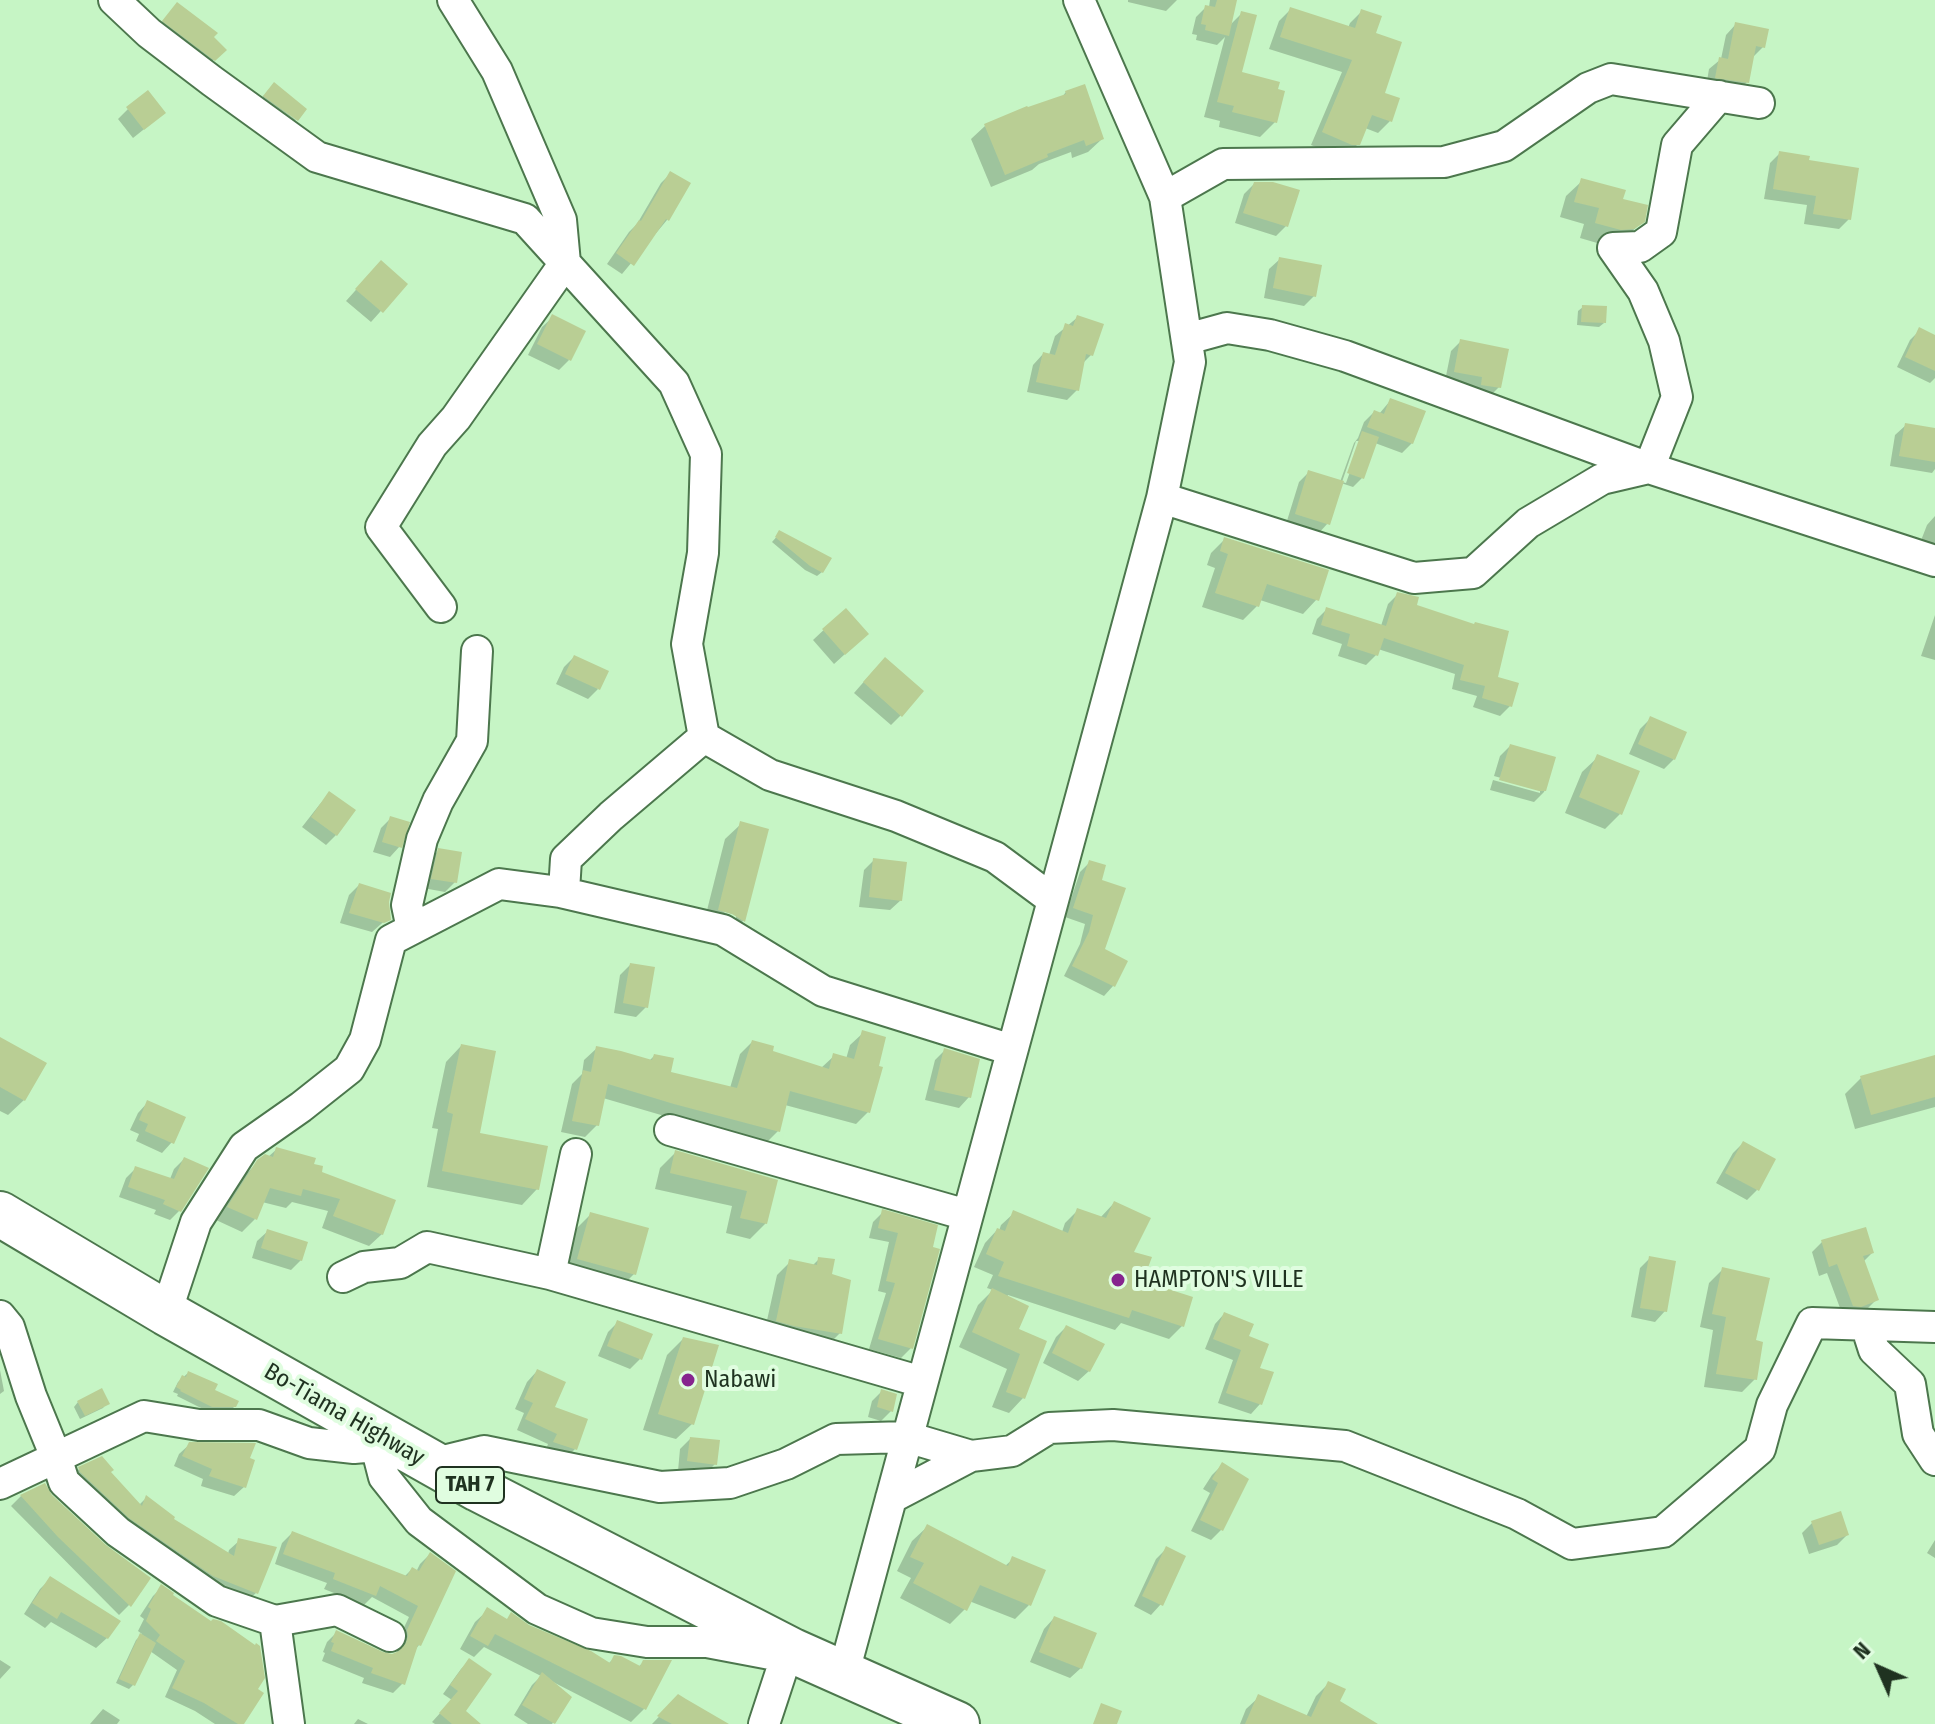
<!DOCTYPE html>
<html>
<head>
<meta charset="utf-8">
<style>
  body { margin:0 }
  #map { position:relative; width:1935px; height:1724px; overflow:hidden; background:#c6f5c5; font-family:"Fira Sans Condensed",sans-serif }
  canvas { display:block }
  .north { position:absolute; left:1839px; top:1628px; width:80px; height:80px; -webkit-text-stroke:6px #e0fde0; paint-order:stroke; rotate:315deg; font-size:22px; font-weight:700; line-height:32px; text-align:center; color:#1f3220 }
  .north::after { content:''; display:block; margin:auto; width:28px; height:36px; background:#1f3220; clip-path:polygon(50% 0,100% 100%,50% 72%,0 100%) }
</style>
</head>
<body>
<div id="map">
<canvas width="1935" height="1724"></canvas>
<div class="north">N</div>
</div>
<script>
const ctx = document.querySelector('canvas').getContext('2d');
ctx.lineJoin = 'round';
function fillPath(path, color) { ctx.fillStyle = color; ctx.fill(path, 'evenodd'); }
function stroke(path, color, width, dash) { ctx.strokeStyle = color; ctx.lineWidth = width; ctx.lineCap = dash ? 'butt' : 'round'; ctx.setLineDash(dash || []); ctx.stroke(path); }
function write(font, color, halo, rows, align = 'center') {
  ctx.font = font + ' "Fira Sans Condensed",sans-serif'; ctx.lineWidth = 8; ctx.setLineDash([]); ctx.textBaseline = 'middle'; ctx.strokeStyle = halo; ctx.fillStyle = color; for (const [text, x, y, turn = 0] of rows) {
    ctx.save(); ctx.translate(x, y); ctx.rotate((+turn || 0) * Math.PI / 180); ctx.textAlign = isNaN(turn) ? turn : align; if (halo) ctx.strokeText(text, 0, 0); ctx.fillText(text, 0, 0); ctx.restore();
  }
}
fillPath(new Path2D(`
  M1128 0H1177L1166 11 1128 2Z
  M1210 0H1235L1229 26 1242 13 1240 73 1275 122 1260 137 1219 127 1220 121 1204 117 1225 37 1217 45 1196 40 1197 35 1192 34 1196 17 1206 7H1209Z
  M1291 9 1348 28 1350 23 1362 11 1373 34 1382 94 1390 121 1378 133 1365 128 1358 144 1346 156H1339L1311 145 1342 72 1269 49 1279 21Z
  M168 15 212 37 224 50 204 69 154 31Z
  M1736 24 1763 47 1753 57 1747 82 1737 92 1706 87 1709 69 1721 59 1726 35Z
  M1066 92 1102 139 1088 152 1072 158 1071 152 1039 164 1032 170 991 187 971 139 985 126 1026 109 1061 98Z
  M264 95 296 120 286 130 255 107Z
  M128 109 153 122 133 138 118 119Z
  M1780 153 1807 162 1849 219 1839 229 1804 224 1807 205 1764 199 1770 163Z
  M671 173 667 220 622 274 607 264 629 232 637 224 661 183Z
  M1582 181 1621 200 1643 221 1626 237 1604 245 1580 238 1584 224 1560 217 1566 196Z
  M1254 184 1286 226 1276 236 1235 223 1244 194Z
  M1280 259 1314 296 1304 306 1264 298 1269 269Z
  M371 273 405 284 371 322 346 301Z
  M1583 307 1604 323 1599 327 1577 325 1578 311Z
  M553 317 569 360 559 370 528 355 542 327Z
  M1078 317 1091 355 1082 364 1077 390 1067 400 1027 392 1033 365 1043 354 1049 355 1055 336Z
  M1920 330 1935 337V378L1930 383 1897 367 1910 340Z
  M1461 341 1499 387 1489 397 1472 394 1474 387 1445 381 1451 351Z
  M1390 401 1412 443 1402 453 1375 443 1362 478 1353 487 1341 483 1328 523 1318 534 1286 524 1299 482 1309 472 1340 482 1354 443 1358 438 1364 422 1374 412 1379 414ZM1356 441H1361L1346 483 1342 482Z
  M1906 425 1935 430V469L1932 473 1890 466 1895 435Z
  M1935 516V566L1915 556 1927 525Z
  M780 533 822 572 817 576 805 570 772 542Z
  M1225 539 1317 599 1303 614 1260 600 1257 606 1243 620 1202 607 1215 568 1207 565 1211 553Z
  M1398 594 1495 678 1510 706 1500 716 1473 707 1477 696 1452 689 1455 674 1378 649 1376 655 1366 665 1338 656 1342 644 1312 634 1317 619 1327 609 1381 626 1388 604Z
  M845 610 856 644 834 664 813 640Z
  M1935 615V660L1921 656Z
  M574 657 598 689 588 699 556 684 564 667Z
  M875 669 901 715 891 725 854 693Z
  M1650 719 1674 759 1664 769 1629 754 1640 729Z
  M1510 746 1554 759 1544 792 1534 802 1490 790 1493 780 1540 793V789L1494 776 1500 756Z
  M1598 757 1620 814 1605 829 1565 813 1582 772Z
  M330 794 336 835 326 845 302 827 320 804Z
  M391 818 400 846 390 857 373 852 381 828Z
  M741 824 767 830 743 921 728 937 703 926 725 839ZM722 911 736 915V919Z
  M439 850 455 882 445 892 423 888 429 860Z
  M874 860 901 900 890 910 859 907 864 870Z
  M1089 863 1099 881 1102 950 1125 962 1113 986 1104 996 1064 976 1080 944 1085 924 1065 917 1080 872Z
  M359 885 387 908 389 917 372 932 340 923 349 895Z
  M630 965 646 1007 636 1017 614 1013 620 975Z
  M863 1033 868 1112 856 1124 785 1105 778 1131 766 1143 661 1115 603 1098 597 1125 585 1137 561 1132 572 1084 582 1074 584 1060 597 1048 649 1061 654 1056 669 1073 730 1088 740 1054 752 1042 770 1052 821 1068 834 1056 846 1059 850 1045Z
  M0 1039 24 1100 8 1115 0 1111Z
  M461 1046 477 1135 537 1189 522 1205 427 1187 438 1129 432 1128 446 1062Z
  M945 1050 969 1097 959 1108 925 1100 935 1060Z
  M1935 1058V1107L1855 1129 1845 1094 1861 1078Z
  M148 1102 172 1142 162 1153 136 1141 139 1134 130 1130 138 1113Z
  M1743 1143 1757 1190 1747 1200 1716 1183 1733 1153Z
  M277 1149 312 1165 382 1234 369 1246 322 1228 328 1211 292 1202 286 1208 262 1202 255 1219 242 1232 216 1220 245 1175 259 1161 268 1157Z
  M676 1152 775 1181 766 1223 750 1239 726 1233 732 1206 655 1189 660 1168Z
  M184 1159 180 1210 170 1220 154 1214 156 1210 119 1197 126 1178 136 1168 170 1179 174 1169Z
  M1114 1203 1140 1282 1182 1326 1169 1339 1121 1323 1115 1330 1008 1295 1007 1298 1016 1330 1045 1342 1023 1398 1009 1413 992 1407 1007 1369 959 1347 978 1305 993 1290 987 1288 993 1275 974 1267 985 1243 997 1230 999 1231 1001 1225 1014 1213 1062 1232 1065 1223 1078 1210 1100 1218Z
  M883 1212 936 1227 911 1348 901 1358 869 1349 886 1293 878 1291 889 1242 869 1238 873 1222Z
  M591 1214 634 1274 618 1290 563 1275 575 1230Z
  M268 1231 301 1260 291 1270 252 1258 257 1241Z
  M1822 1242 1872 1253 1863 1262 1877 1299 1867 1309 1849 1316H1843L1827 1273 1819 1276 1812 1252Z
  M1650 1258 1665 1311 1655 1322 1631 1317 1640 1268Z
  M819 1259 840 1333 826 1347 764 1334 777 1275 790 1262 812 1266Z
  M1723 1269 1754 1342 1755 1379 1742 1392 1704 1387 1713 1330 1700 1327 1709 1283Z
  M1224 1314 1247 1338 1258 1369 1260 1404 1251 1414 1218 1403 1233 1360 1205 1349 1215 1324Z
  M618 1322 640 1359 630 1369 598 1356 608 1332Z
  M1066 1327 1089 1371 1078 1381 1043 1363 1056 1337Z
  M683 1339 692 1424 676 1439 643 1430 667 1355Z
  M0 1370 4 1391 0 1394Z
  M537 1371 552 1408 575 1449 565 1459 545 1452 548 1444 517 1430 524 1413 515 1409 527 1382Z
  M188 1373 212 1391 235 1406 230 1411H207L177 1396 178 1394 173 1392 178 1382Z
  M882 1391 891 1411 881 1421 868 1417 872 1401Z
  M78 1402 107 1403 103 1408 80 1419 74 1407Z
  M690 1439 715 1464 705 1474 678 1471 680 1449Z
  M190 1444 248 1460 244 1487 234 1496 201 1486 203 1479 174 1466 179 1454Z
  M1222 1465 1221 1530 1211 1540 1191 1531 1210 1493 1203 1489 1212 1475Z
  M79 1469 139 1505 146 1498 171 1520 228 1554 229 1550 239 1541 256 1593 246 1602 203 1586 70 1478Z
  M44 1485 50 1496 105 1547 148 1578 129 1605 119 1615 11 1506 21 1496Z
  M1812 1523 1847 1535 1837 1545 1809 1554 1802 1533Z
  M927 1527 1005 1566 1013 1559 1029 1605 1015 1619 969 1601 965 1609 950 1624 900 1598 911 1578 897 1571 912 1541Z
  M292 1533 404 1577 412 1569 416 1572 420 1564 430 1554 419 1645 415 1650 403 1683 393 1693 362 1683 364 1678 322 1661 325 1653 323 1652 327 1642 337 1632 382 1654H397V1642L409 1617 372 1597 364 1605 324 1589 327 1583 275 1564 282 1543Z
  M1935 1540V1558L1927 1553Z
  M1166 1549 1161 1604 1151 1615 1134 1606 1156 1559Z
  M50 1579 107 1638 96 1648 51 1622 45 1628 24 1614 40 1589Z
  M162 1587 170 1595 211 1623 242 1724H215L195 1711 165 1697 177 1670 150 1651 133 1685 129 1689 116 1683 136 1640 142 1634 138 1631 144 1619 140 1616 153 1596Z
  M488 1610 506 1620 528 1627 608 1664 615 1657 638 1667 644 1662H669L644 1709 631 1722 553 1682 569 1698 552 1724H528L514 1715 532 1685 541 1676 484 1647 474 1657 460 1649 475 1622Z
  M1054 1618 1081 1668 1070 1678 1030 1662 1044 1629Z
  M0 1660 11 1667 0 1679Z
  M469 1661 461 1724H435L432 1722 452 1700 443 1694 461 1669Z
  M1329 1683 1338 1702 1374 1724H1240L1246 1709 1259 1697 1306 1717 1316 1696Z
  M678 1697 725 1724H652Z
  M103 1709 120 1720 117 1724H90Z
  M358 1719 368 1724H354Z`), '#0003');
fillPath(new Path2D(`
  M1217 0H1237L1229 36 1205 30 1206 25 1201 24 1205 5 1215 7Z
  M177 2 218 33 214 37 227 50 215 61 162 21Z
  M1290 7 1355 28 1361 9 1382 16 1376 33 1402 42 1385 93 1400 98 1392 122 1372 115 1360 145H1352L1322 132 1352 60 1280 37Z
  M1241 11 1257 15 1242 72 1280 82 1278 89 1285 91 1277 123 1232 112 1234 106 1217 102Z
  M1735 22 1769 29 1765 48 1756 46 1749 83 1715 78 1719 57 1728 59Z
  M274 82 307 109 298 121 263 96Z
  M1085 84 1104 139 1086 146 1084 140 1047 154 1048 157 1005 175 984 124 1027 106 1028 107 1066 94 1065 91Z
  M148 90 166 113 144 130 126 107Z
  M1779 151 1810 156 1809 160 1859 168 1851 220 1813 214 1816 196 1773 189Z
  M670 171 691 183 669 221 666 219 634 266 616 253 639 220 641 221Z
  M1581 178 1626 190 1623 199 1648 205 1645 222 1634 229 1621 230 1595 223 1599 208 1574 202Z
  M1254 182H1273L1300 190 1288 227 1243 213Z
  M1279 257 1322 265 1316 297 1273 288Z
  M381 260 408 284 383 313 355 289Z
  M1582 305 1607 306 1606 323 1581 322Z
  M552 314 586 331 571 361 537 344Z
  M1077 315 1104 324 1093 356 1086 354 1079 391 1036 382 1043 352 1055 355 1065 323 1073 326Z
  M1919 327 1935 335V371L1905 357Z
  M1460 339 1509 349 1501 388 1481 385 1482 377 1454 372Z
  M1390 398 1426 411 1413 444 1367 427 1374 410 1384 414Z
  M1905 423 1935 428V462L1899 456Z
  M1362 431 1379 437 1364 479 1347 473Z
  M1308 470 1344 481 1330 525 1295 514Z
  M779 530 832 558 823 573 810 566 775 537Z
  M1224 537 1329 570 1319 601 1267 584 1259 607 1215 593 1228 554 1220 551Z
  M1397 592 1419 597 1417 605 1474 624 1475 622 1509 631 1498 677 1519 683 1512 707 1482 698 1485 686 1460 680 1464 665 1384 638 1378 656 1347 646 1350 634 1321 625 1326 607 1386 626Z
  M846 608 869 634 845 655 822 629Z
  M574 655 609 671 600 690 565 674Z
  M885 657 924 691 902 717 863 682Z
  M1650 716 1687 732 1675 760 1638 744Z
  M1510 744 1556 757 1546 791H1539L1499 780Z
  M1597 754 1640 771 1622 815 1579 797Z
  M329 791 356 810 337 836 311 817Z
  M390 816 410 822 402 848 382 842Z
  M740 821 769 829 745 922 732 914 718 910Z
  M438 848 462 852 457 883 431 879Z
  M873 858 907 862 902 901 869 897Z
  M1089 860 1106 865 1102 880 1126 888 1105 949 1128 961 1115 987 1072 966 1089 932 1093 915 1073 908Z
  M359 883 391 893 389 902 391 920 384 923 349 913Z
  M630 963 655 967 648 1008 623 1003Z
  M862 1030 886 1037 879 1066 883 1067 870 1113 790 1091 780 1132 674 1104 608 1084 599 1126 572 1121 583 1070 591 1072 596 1046 621 1051 652 1060 654 1054 674 1058 671 1072 737 1088 752 1040 774 1046 773 1051 829 1069 833 1053 854 1059Z
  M0 1037 47 1063 25 1101 0 1087Z
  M461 1044 496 1051 480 1133 548 1146 539 1190 442 1171 453 1114 447 1112Z
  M944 1048 980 1059 971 1098 934 1090Z
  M1935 1055V1097L1871 1115 1860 1076Z
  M147 1100 186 1117 174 1144 145 1131 148 1124 139 1120Z
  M1743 1141 1776 1159 1759 1191 1725 1173Z
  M276 1147 316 1158 314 1164 323 1166 322 1172 396 1200 383 1235 333 1216 340 1199 303 1189 301 1196 270 1188 257 1220 227 1207 257 1160 265 1154 273 1157Z
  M675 1150 778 1180 767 1224 740 1218 747 1191 670 1173Z
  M184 1157 209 1168 181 1212 163 1204 165 1200 128 1187 135 1166 174 1179Z
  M1114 1201 1151 1218 1134 1252 1152 1257 1143 1281 1193 1297 1184 1327 1132 1310 1129 1318 998 1276 1004 1262 986 1254 997 1228 1005 1231 1013 1210 1068 1233 1077 1208 1106 1218Z
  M882 1209 938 1225 933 1247 940 1249 913 1349 878 1339 895 1283 886 1281 898 1233 878 1228Z
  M590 1212 649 1228 636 1275 577 1259Z
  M1866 1227 1874 1253 1863 1256 1879 1300 1861 1307 1853 1306 1837 1264 1829 1267 1821 1240Z
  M267 1229 308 1242 302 1261 261 1248Z
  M1649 1256 1676 1261 1667 1312 1640 1308Z
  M818 1257 835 1259 832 1274 851 1280 842 1334 794 1326 776 1321 789 1259 817 1265Z
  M1722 1267 1770 1278 1756 1340 1763 1342 1757 1380 1716 1374 1726 1317 1712 1314Z
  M992 1288 1029 1306 1019 1329 1047 1341 1025 1399 1006 1392 1020 1354 972 1332Z
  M1224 1312 1254 1324 1249 1336 1269 1344 1260 1368 1274 1372 1262 1405 1226 1393 1241 1350 1213 1339Z
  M617 1320 653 1334 642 1360 607 1346Z
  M1066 1325 1105 1344 1090 1372 1052 1353Z
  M683 1337 719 1345 694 1425 658 1414Z
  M537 1369 566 1382 555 1407 588 1419 577 1450 553 1442 557 1434 525 1419 533 1403 524 1399Z
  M188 1371 218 1384 215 1390 239 1401 236 1407H212L180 1391 181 1390 176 1387 182 1375 186 1377Z
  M102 1388 110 1404 85 1416 77 1401Z
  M881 1389 897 1394 893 1412 877 1407Z
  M690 1437 720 1440 717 1465 687 1461Z
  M189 1442 256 1443 250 1458 255 1460 246 1488 209 1476 212 1469 182 1456Z
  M102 1456 114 1470 111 1472 142 1506 146 1495 175 1517 174 1519 234 1556 238 1538 277 1547 258 1594 213 1576 129 1518 80 1472 78 1467Z
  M1222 1462 1249 1479 1223 1531 1200 1520 1218 1483 1212 1479Z
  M45 1483 52 1495 106 1545 151 1578 131 1607 58 1537 20 1495Z
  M1841 1511 1849 1535 1819 1545 1811 1521Z
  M927 1524 1008 1566 1012 1556 1046 1570 1031 1606 980 1585 967 1611 913 1583 924 1563 910 1557Z
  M292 1531 407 1576 412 1567 419 1571 430 1552 456 1571 421 1646 418 1645 405 1685 371 1673 373 1668 331 1651 334 1643 331 1642 336 1630 383 1652 392 1654 399 1651 406 1643 408 1636 407 1630 418 1606 380 1586 376 1596 333 1579 335 1573 283 1554Z
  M1166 1546 1186 1556 1163 1606 1142 1596Z
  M50 1576 121 1621 108 1639 61 1612 57 1619 32 1603Z
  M161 1584 174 1593 173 1595 211 1621 213 1619 221 1621 255 1645 256 1643 260 1646 265 1678 258 1689 264 1693 244 1724H238L204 1703 172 1688 185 1661 156 1641 160 1635 146 1621 151 1609 148 1607Z
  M487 1607 507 1619 511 1612 529 1625 591 1651 610 1663 614 1655 621 1656 640 1666 643 1660H672L646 1710 495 1634 488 1646 470 1636Z
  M1054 1616 1097 1633 1082 1669 1039 1652Z
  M140 1633 156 1643 135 1686 119 1679Z
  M469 1658 492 1674 466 1711 481 1724H452L439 1713 458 1691 450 1685Z
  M542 1672 572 1697 555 1724 522 1705Z
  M1328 1681 1346 1689 1340 1701 1378 1724H1245L1258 1694 1311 1717Z
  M678 1694 686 1699 729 1724H672L657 1716Z
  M1101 1703 1122 1711 1117 1724H1093Z`), '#b9ce94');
const minor = new Path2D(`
  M114 0 149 33 212 81 317 157 525 219 674 383 706 454 703 553 687 644 704 737 770 775 896 816 995 857 1053 900
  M1165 197 1223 164 1444 162 1504 146 1588 88 1611 79 1759 103
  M1613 248 1640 247 1661 232 1677 145 1719 96
  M1187 339 1227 328 1270 335 1345 356 1649 468 1677 397 1664 341 1643 291 1613 248
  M1162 498 1414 578 1473 573 1528 523 1602 479 1649 468 1935 561
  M441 607 381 527 432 445 456 418 565 263 561 220 497 71 453 0
  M560 892 564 891 566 859 611 816 704 737
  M412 929 407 905 422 839 438 801 472 741 477 651
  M670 1130 967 1215
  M576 1154 550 1274 922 1382
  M343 1277 364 1267 400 1263 427 1247 550 1274
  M166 1313 196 1222 244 1147 301 1107 349 1069 365 1040 391 940 499 884 560 892 723 930 823 991 1012 1050
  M0 1316 9 1327 31 1396 56 1457 64 1482 118 1532 217 1601 275 1621 289 1724
  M1866 1325 1874 1350 1910 1384 1918 1434 1935 1460
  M378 1434 376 1446 384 1477 419 1521 537 1609 591 1633 647 1642H707L781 1656
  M431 1464 484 1451 660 1487 730 1483 786 1464 836 1439 907 1437 971 1456
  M0 1484 144 1416 199 1425H259L309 1443 354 1448 376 1446
  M891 1498 971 1456 1012 1451 1049 1428 1113 1425 1345 1446 1517 1514 1572 1544 1663 1532 1760 1449 1772 1405 1812 1323 1935 1327
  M275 1621 337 1610 390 1636
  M844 1672 1162 498 1190 362 1165 197 1079 0
  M764 1724 786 1657`);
const highway = new Path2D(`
  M0 1214 166 1313 478 1489 793 1651 957 1724`);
stroke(minor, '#4c774d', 34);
stroke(highway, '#4c774d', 48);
stroke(minor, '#fff', 30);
stroke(highway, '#fff', 44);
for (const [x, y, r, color] of [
  [1118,1280,8,"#86248e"],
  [688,1380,8,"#86248e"]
]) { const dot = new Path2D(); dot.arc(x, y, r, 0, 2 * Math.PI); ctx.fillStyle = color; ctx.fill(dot); stroke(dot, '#e0fde0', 3); }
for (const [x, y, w] of [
  [470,1485,68]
]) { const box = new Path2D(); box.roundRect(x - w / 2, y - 18, w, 36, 6); ctx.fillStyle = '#e0fde0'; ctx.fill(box); stroke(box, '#1f3220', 2); }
write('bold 22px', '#1f3220', null, [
  ["TAH 7",470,1485]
]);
write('24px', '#1f3220', '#e0fde0', [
  ["HAMPTON'S VILLE",1134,1280],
  ["Nabawi",704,1380]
], 'left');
write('24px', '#1f3220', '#e0fde0', [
  ["Bo-Tiama Highway",344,1415,30]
]);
</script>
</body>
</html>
